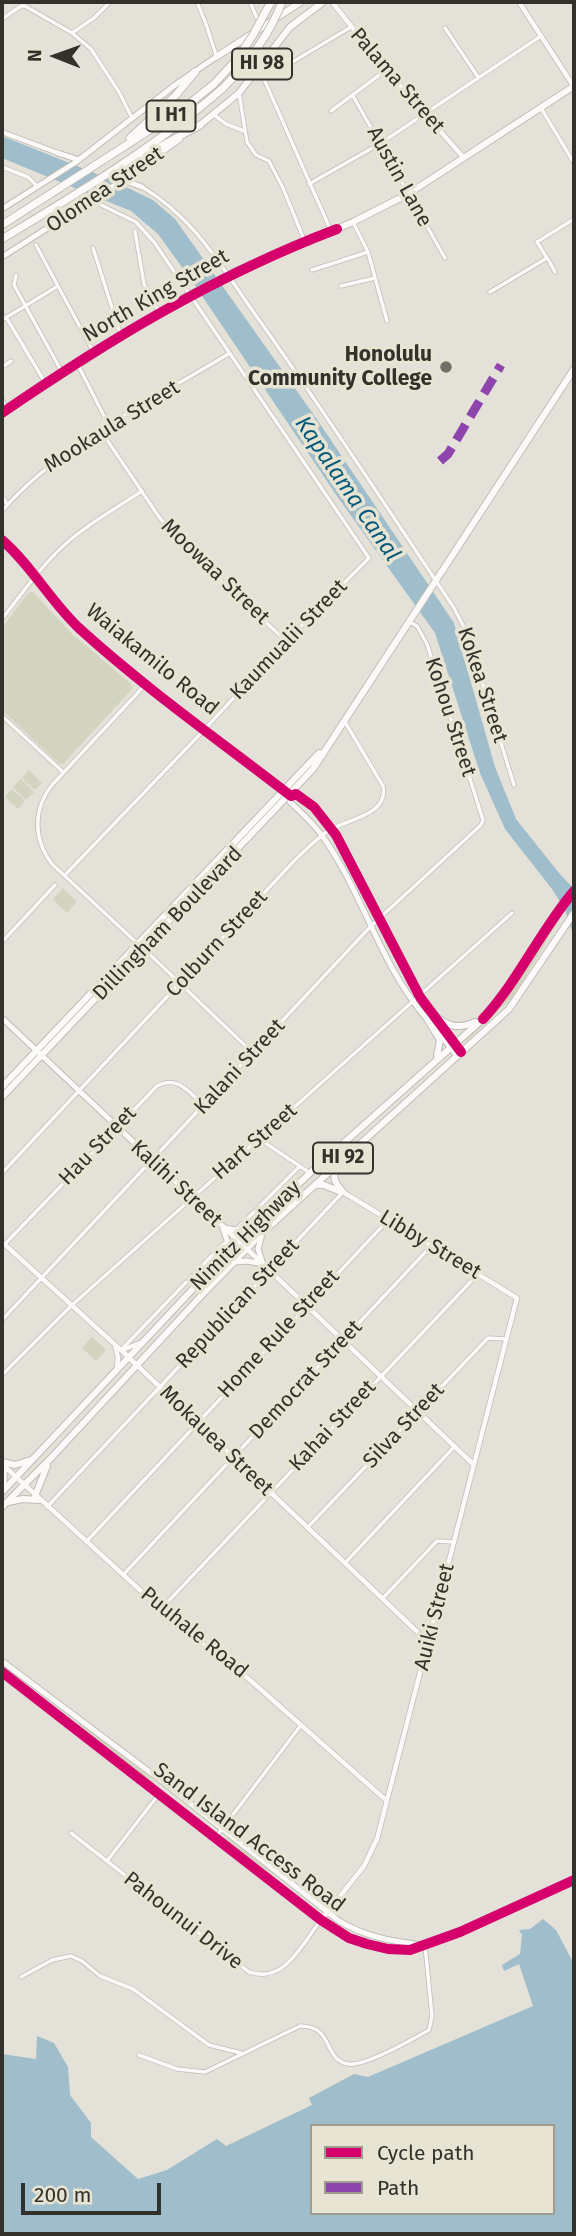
<!DOCTYPE html>
<html>
<head>
<meta charset="utf-8">
<style>
  body { margin:0 }
  #map { position:relative; width:576px; height:2236px; overflow:hidden; background:#e3e1d8; font-family:"Fira Sans",sans-serif }
  canvas { display:block }
  .frame { position:absolute; inset:0; border:4px solid #33312b; pointer-events:none }
  .legend { position:absolute; left:310px; top:2124px; width:245px; height:91px; box-sizing:border-box; background:#e8e4d3; border:2px solid #a09c90; margin:0; padding:9px 12px; list-style:none; font-size:21px; color:#33312b }
  .legend li { display:flex; align-items:center; gap:14px; height:35px }
  .legend b { width:35px; border:2px solid #a09c90 }
  .north { position:absolute; left:21px; top:21px; width:70px; height:70px; -webkit-text-stroke:5px #e8e4d3; paint-order:stroke; rotate:271deg; font-size:19px; font-weight:700; line-height:28px; text-align:center; color:#33312b }
  .north::after { content:''; display:block; margin:auto; width:24px; height:32px; background:#33312b; clip-path:polygon(50% 0,100% 100%,50% 72%,0 100%) }
  .scale { position:absolute; left:21px; top:2183px; width:140px; height:32px; box-sizing:border-box; border:4px solid #33312b; border-top:0; padding-left:9px; font-size:21px; line-height:24px; white-space:nowrap; color:#33312b; -webkit-text-stroke:5px #e8e4d3; paint-order:stroke }
</style>
</head>
<body>
<div id="map">
<canvas width="576" height="2236"></canvas>
<div class="frame"></div>
<ul class="legend">
<li><b style="height:9px;background:#d6006c"></b>Cycle path</li>
<li><b style="height:9px;background:#8e44ad"></b>Path</li>
</ul>
<div class="north">N</div>
<div class="scale">200 m</div>
</div>
<script>
const ctx = document.querySelector('canvas').getContext('2d');
ctx.lineJoin = 'round';
function fillPath(path, color) { ctx.fillStyle = color; ctx.fill(path, 'evenodd'); }
function stroke(path, color, width, dash) { ctx.strokeStyle = color; ctx.lineWidth = width; ctx.lineCap = dash ? 'butt' : 'round'; ctx.setLineDash(dash || []); ctx.stroke(path); }
function write(font, color, halo, rows, align = 'center') {
  ctx.font = font + ' "Fira Sans",sans-serif'; ctx.lineWidth = 7; ctx.setLineDash([]); ctx.textBaseline = 'middle'; ctx.strokeStyle = halo; ctx.fillStyle = color; for (const [text, x, y, turn = 0] of rows) {
    ctx.save(); ctx.translate(x, y); ctx.rotate((+turn || 0) * Math.PI / 180); ctx.textAlign = isNaN(turn) ? turn : align; if (halo) ctx.strokeText(text, 0, 0); ctx.fillText(text, 0, 0); ctx.restore();
  }
}
fillPath(new Path2D(`
  M33 592 72 634 130 683 133 688 63 764 58 763 2 710V628L28 593Z
  M29 770 42 783 35 790 22 778Z
  M21 779 34 792 26 800 13 787Z
  M12 789 25 801 18 809 5 797Z
  M63 888 77 902 67 913 53 899Z
  M562 905 565 910 514 996 466 1041 464 1039 503 1002Z
  M384 940 388 941 415 992V996Z
  M92 1337 106 1350 96 1361 82 1348Z
  M80 1723 149 1777 156 1786 77 1726Z
  M227 1838 274 1874V1875L225 1841 224 1838Z`), '#d2d4c0');
fillPath(new Path2D(`
  M2 136 107 178 153 200 175 219 316 418 454 623 495 767 516 819 559 873 574 889V937L565 910 552 889 505 829 480 773 435 633 337 496 192 281 158 234 131 211 2 158Z
  M543 1919 556 1930 574 1964V2234H2V2054L36 2059 37 2036 54 2043 68 2067 70 2095 91 2123V2137L138 2179 167 2170 217 2139 226 2146 312 2105 309 2098 354 2074 368 2077 533 2006 519 1964 504 1971 502 1965 520 1954 522 1935 519 1930 530 1929ZM312 2126H553V2213H312Z`), '#9fbdca');
const minor = new Path2D(`
  M197 2 206 24 216 55
  M250 2 259 23
  M2 19 21 6H25L72 33 91 49 119 92 132 118
  M445 28 478 77
  M72 33 94 18 110 2
  M239 93 247 142 256 155 269 161 283 188 305 242
  M353 96 445 258
  M541 108 574 163
  M331 111 386 70
  M214 115 226 124 244 131
  M2 167 28 177 38 187
  M309 184 381 143 541 36
  M142 187C195 218 222 268 257 317 325 412 389 511 454 608L467 633 514 785
  M353 222 368 252 387 321
  M135 231 144 284 159 312
  M331 231 264 79 351 27
  M36 245 94 353
  M93 248 121 336
  M548 259 555 272
  M312 270 368 252
  M16 275 14 285 63 374
  M341 286 375 278
  M490 292 547 258 537 242 574 219
  M6 317 46 384
  M2 320 58 286
  M78 365 104 416
  M2 367 11 361
  M2 400 8 409
  M101 431 157 514 177 540 286 641
  M2 496 7 504
  M2 511C61 443 153 400 230 353
  M2 619C23 592 43 563 70 540 92 521 118 507 142 491
  M2 716 63 772
  M65 875 205 729 286 641 369 558 154 242 136 222 93 201
  M2 942 55 885
  M137 943 52 864C33 839 33 809 52 785L145 685
  M143 948 253 1053
  M258 1138 310 1173
  M2 1173 295 860C306 850 316 839 328 831 346 819 389 816 383 786L345 722
  M236 1230 299 1167
  M2 1247 157 1086C178 1075 188 1092 204 1105
  M2 1320 371 926 481 825 483 820 427 644 417 626 410 622
  M121 1350 222 1245 228 1242
  M2 1375 71 1306 512 913
  M47 1507 343 1192
  M307 1528 488 1338 507 1339
  M86 1542 388 1220
  M345 1563 455 1446
  M123 1575 431 1246
  M382 1599 437 1541 454 1542
  M161 1609 478 1274
  M71 1833 249 1972C285 1984 302 1944 321 1920
  M216 1837 301 1725
  M107 1861 159 1794
  M21 1977 52 1960 71 1956 82 1961 100 1976 133 1989 209 2045 241 2053
  M139 2055 177 2069 205 2072 300 2026C335 2026 322 2059 348 2064 364 2067 415 2038 429 2030L432 2016 425 1945`);
const tertiary = new Path2D(`
  M332 2 386 70 464 158
  M519 2 574 87
  M2 132 58 153
  M2 1242 121 1350 428 1642
  M247 1249 473 1464
  M115 1345 118 1357 117 1368
  M122 1350 140 1343
  M3 1465 175 1622 250 1680 387 1801
  M321 1920 364 1866 377 1839 517 1298 343 1192`);
const secondary = new Path2D(`
  M58 153 79 160
  M123 180 142 187
  M2 209 76 162 175 85 216 57
  M2 257 123 180 180 139
  M2 540C32 566 51 602 80 629 144 688 217 739 286 793
  M291 796 296 794 314 807 336 835 420 997 461 1052
  M291 796 290 802C302 813 314 824 323 837 364 895 379 963 426 1018
  M2 1018 247 1249
  M435 1028 457 1056
  M225 1228 241 1231 249 1229
  M223 1229 227 1240 228 1253
  M262 1234 258 1249 263 1264
  M235 1262 247 1261 263 1264
  M2 1661 167 1785 339 1921C366 1937 391 1941 421 1945
  M2 1672 321 1920 349 1938 367 1944 388 1949 410 1950 460 1932 574 1880`);
const primary = new Path2D(`
  M216 57 301 2
  M200 125 239 93 290 27 323 2
  M2 413 176 302 234 272 353 222 408 194 574 86
  M433 1014C448 1026 456 1030 475 1022
  M426 1017 440 1040 437 1056
  M2 1087 319 753
  M2 1097 313 769 574 369
  M337 1166C331 1178 336 1184 343 1192
  M315 1185H324L341 1192
  M2 1462 15 1465 31 1460
  M3 1491 4 1466
  M2 1492 238 1241 310 1173 483 1019C519 980 540 931 574 891
  M35 1496 47 1466
  M8 1502 23 1499 39 1500
  M2 1507 51 1458 201 1296 262 1233 509 1009 574 913`);
const motorway = new Path2D(`
  M130 138 176 95 195 72
  M119 169 200 125
  M2 225 184 108 214 84 237 59
  M2 239C78 193 156 147 223 88`);
stroke(minor, '#bfbdb6', 5);
stroke(tertiary, '#bfbdb6', 6);
stroke(secondary, '#bfbdb6', 7);
stroke(primary, '#bfbdb6', 8);
stroke(motorway, '#bfbdb6', 9);
stroke(minor, '#fbfaf9', 3.5);
stroke(tertiary, '#fbfaf9', 4.5);
stroke(secondary, '#fbfaf9', 5);
stroke(primary, '#fbfaf9', 6);
stroke(motorway, '#fbfaf9', 7);
const motorwayBridge = new Path2D(`
  M237 59 253 35 271 2
  M223 88C247 64 270 34 282 2`);
stroke(motorwayBridge, '#bfbdb6', 9, []);
stroke(motorwayBridge, '#fbfaf9', 7);
stroke(new Path2D(`
  M440 461 448 454 501 365`), '#8e44ad', 9, [18, 9]);
stroke(new Path2D(`
  M2 413C108 340 216 275 337 229
  M2 540C32 566 51 602 80 629 146 689 220 741 291 796
  M291 796 296 794 314 807 336 835 420 997 461 1052
  M483 1019C519 980 540 931 574 891
  M2 1672 321 1920 349 1938 367 1944 388 1949 410 1950 460 1932 574 1880`), '#d6006c', 10);
for (const [x, y, r, color] of [
  [446,367,7,"#716f68"]
]) { const dot = new Path2D(); dot.arc(x, y, r, 0, 2 * Math.PI); ctx.fillStyle = color; ctx.fill(dot); stroke(dot, '#e8e4d3', 2.5); }
for (const [x, y, w] of [
  [262,64,60],
  [171,116,49],
  [343,1158,60]
]) { const box = new Path2D(); box.roundRect(x - w / 2, y - 15.5, w, 31, 5); ctx.fillStyle = '#e8e4d3'; ctx.fill(box); stroke(box, '#33312b', 2); }
write('bold 19px', '#33312b', null, [
  ["HI 98",262,64],
  ["I H1",171,116],
  ["HI 92",343,1158]
]);
write('21px', '#33312b', '#e8e4d3', [
  ["Palama Street",397,81,49],
  ["Austin Lane",399,177,61],
  ["Olomea Street",105,190,-34],
  ["North King Street",156,296,-30],
  ["Mookaula Street",112,427,-32],
  ["Moowaa Street",215,572,44],
  ["Kaumualii Street",289,640,-46],
  ["Waiakamilo Road",152,660,39],
  ["Kokea Street",482,685,72],
  ["Kohou Street",450,717,72],
  ["Dillingham Boulevard",168,924,-46],
  ["Colburn Street",217,944,-47],
  ["Kalani Street",240,1067,-47],
  ["Hart Street",255,1142,-41],
  ["Hau Street",98,1146,-46],
  ["Kalihi Street",176,1184,43],
  ["Nimitz Highway",246,1236,-45],
  ["Libby Street",430,1245,31],
  ["Republican Street",238,1304,-47],
  ["Home Rule Street",279,1334,-47],
  ["Democrat Street",306,1380,-47],
  ["Kahai Street",333,1426,-47],
  ["Silva Street",404,1426,-47],
  ["Mokauea Street",216,1441,44],
  ["Auiki Street",435,1617,-76],
  ["Puuhale Road",194,1633,39],
  ["Sand Island Access Road",249,1838,37],
  ["Pahounui Drive",183,1921,38]
]);
write('bold 21px', '#33312b', '#e8e4d3', [
  ["Honolulu",432,355],
  ["Community College",432,379]
], 'right');
write('italic 23px', '#085a7b', '#e8e4d3', [
  ["Kapalama Canal",347,489,56]
]);
</script>
</body>
</html>
